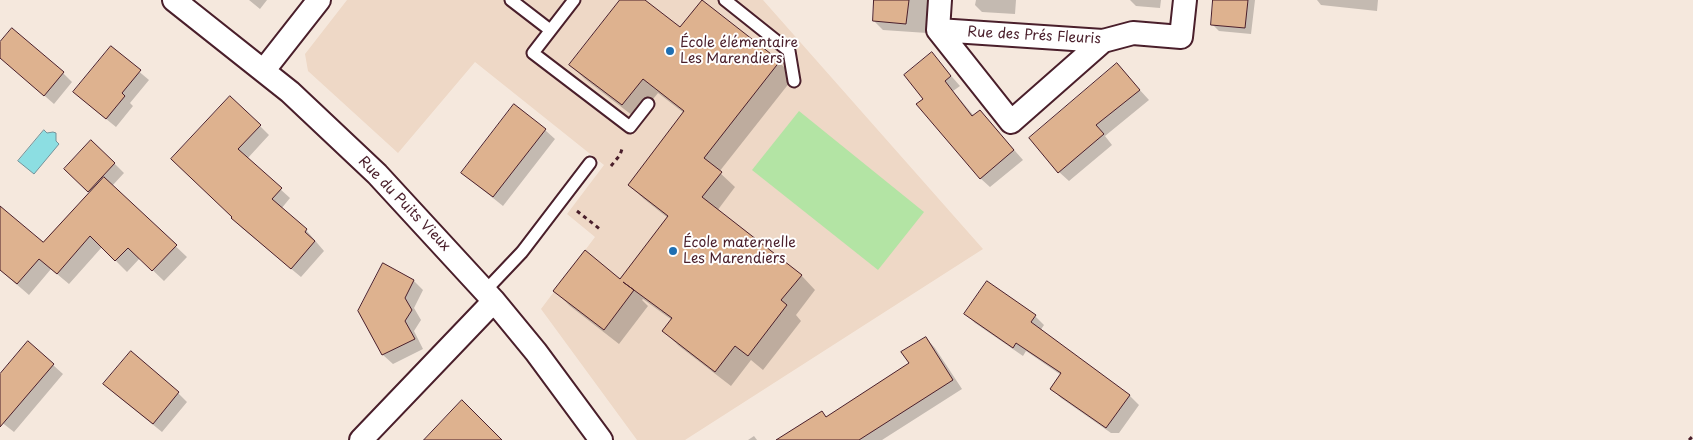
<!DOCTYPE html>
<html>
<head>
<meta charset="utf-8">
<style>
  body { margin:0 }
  canvas { display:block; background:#f5e8dd }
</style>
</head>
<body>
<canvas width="1693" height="440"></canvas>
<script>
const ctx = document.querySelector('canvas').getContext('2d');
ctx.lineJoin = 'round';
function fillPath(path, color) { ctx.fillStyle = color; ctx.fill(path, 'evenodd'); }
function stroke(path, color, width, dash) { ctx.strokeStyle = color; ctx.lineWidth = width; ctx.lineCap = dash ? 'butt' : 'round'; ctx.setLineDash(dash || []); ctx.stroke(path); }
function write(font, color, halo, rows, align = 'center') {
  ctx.font = font + ' "Playpen Sans",sans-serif'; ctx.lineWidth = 4; ctx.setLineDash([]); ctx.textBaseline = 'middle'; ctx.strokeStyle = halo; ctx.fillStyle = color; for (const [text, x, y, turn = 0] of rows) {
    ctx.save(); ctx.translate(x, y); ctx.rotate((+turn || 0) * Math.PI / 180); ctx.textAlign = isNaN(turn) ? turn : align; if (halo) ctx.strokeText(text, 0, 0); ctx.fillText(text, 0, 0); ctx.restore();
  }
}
fillPath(new Path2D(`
  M347 0H763L983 249 685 440H637L541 309 595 237 567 214 604 165 475 62 398 153 308 71 305 54Z`), '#eed8c6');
fillPath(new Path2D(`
  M799 111 924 212 878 270 752 170Z`), '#b3e4a4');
const water = new Path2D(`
  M44 130 47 133 53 132 56 133V141L59 144 34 174 18 161Z`);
fillPath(water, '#8cdee2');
stroke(water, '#729299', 1);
fillPath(new Path2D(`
  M249 0H267L260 9Z
  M622 0H643L680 29 702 2 779 62 794 77 719 172 735 187 717 211 801 275 815 290 796 315 801 321 763 370 751 360 731 386 679 346 664 331 672 320 643 299 642 300 648 306 619 344 570 306 555 291 621 281 668 218 644 199 629 185 684 113 658 93 637 119 585 79 570 65Z
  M875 0H929L927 33 883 30 874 21Z
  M976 0H1016L1015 14 982 12 975 5Z
  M1130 0H1161L1160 8 1136 6Z
  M1215 0H1255L1251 34 1219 31 1212 24Z
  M1317 0H1378L1377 11 1321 5Z
  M0 44 63 73 72 82 54 104 0 57Z
  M111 48 149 80 130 103 133 106 116 127 84 101Z
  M932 54 960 86 953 91 974 116 980 111 1023 160 990 187 980 178Z
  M1117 65 1149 100 1105 136 1112 145 1069 181 1059 172Z
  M260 126 269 135 247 159 290 198 281 209 306 230 324 251 301 277 242 228 233 218 234 217 182 168Z
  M545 130 555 139 503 206 473 182 463 173Z
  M114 163 124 173 112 186 187 257 164 281 140 258 127 272 102 247 69 284 51 269 29 295 0 270V208L43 244 91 193 66 169Z
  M383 265 414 281 423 290 414 308 421 320 414 331 423 349 393 364 383 355 360 311Z
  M966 314 1035 316 1044 325 1040 331 1130 396 1139 405 1119 433H1111L1061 398 1052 389 1061 375 1026 351 1023 356 975 323Z
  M926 338 935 348 962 389 882 440H778L822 413 827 418 911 364Z
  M53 365 63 374 14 432 0 421V376Z
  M114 393H178L187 402 162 432Z
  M754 436 757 440H748Z`), '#0003');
const building = new Path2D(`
  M620 0H645L680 27 702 0 780 61 704 158 722 172 702 197 802 275 781 300 787 305 748 356 735 346 715 372 662 331 672 318 623 282 634 290 604 330 553 291 585 250 620 279 668 216 628 185 684 111 643 79 622 105 569 65Z
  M874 0H909L906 24 873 21Z
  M1213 0H1248L1245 28 1211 25Z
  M12 28 64 72 44 96 0 58V42Z
  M111 46 141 70 122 93 125 96 106 119 73 92Z
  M932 52 951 76 945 81 972 116 980 110 1014 150 980 179 916 104 923 99 904 75Z
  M1117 63 1140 90 1096 125 1104 134 1058 173 1029 138Z
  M230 96 261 125 238 149 282 188 272 199 307 229 305 232 315 241 291 269 231 218 232 217 171 159Z
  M514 104 546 129 493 197 461 173Z
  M91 140 115 163 88 192 64 169Z
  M104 177 177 245 152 271 128 248 115 261 90 236 57 274 39 259 17 284 0 270V206L43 242Z
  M383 263 414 280 405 298 412 310 405 321 415 339 382 355 358 311Z
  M987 281 1036 315 1031 322 1130 395 1106 428 1050 389 1061 373 1016 343 1013 348 964 314Z
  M926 337 953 380 859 440H776L822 411 826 417 909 363 901 352Z
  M28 341 54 364 0 427V374Z
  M131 351 179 392 153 424 103 384Z
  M462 400 502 440H424Z`);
fillPath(building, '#deb28f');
stroke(building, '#4a1f2b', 1);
const lane = new Path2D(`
  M511 0 550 30
  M574 0 533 53 630 127 648 104
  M725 0 789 51 794 81
  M485 291 522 252 590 163`);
const street = new Path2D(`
  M174 0 290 92 377 174 494 301 536 352 601 440
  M940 0 938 30 1103 41 1133 33 1181 37 1185 0
  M938 30 1011 122 1103 41
  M264 70 319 0
  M361 440 494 301`);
stroke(lane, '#4a1f2b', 15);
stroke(street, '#4a1f2b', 26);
stroke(new Path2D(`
  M611 166 620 155 623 146
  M577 211 601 230
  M1689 440 1693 436`), '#4a1f2b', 3, [4, 4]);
stroke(lane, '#fff', 11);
stroke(street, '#fff', 22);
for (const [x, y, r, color] of [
  [670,51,5,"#1f6fb2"],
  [673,251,5,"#1f6fb2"]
]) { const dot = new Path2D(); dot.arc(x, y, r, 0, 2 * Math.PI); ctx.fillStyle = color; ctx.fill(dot); stroke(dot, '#fff', 2); }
write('14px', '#4a1f2b', '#fff', [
  ["Rue des Prés Fleuris",1034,36,3],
  ["Rue du Puits Vieux",404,204,46]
]);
write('14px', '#4a1f2b', '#fff', [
  ["École élémentaire",680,43],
  ["Les Marendiers",680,59],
  ["École maternelle",683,243],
  ["Les Marendiers",683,259]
], 'left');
</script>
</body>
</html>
